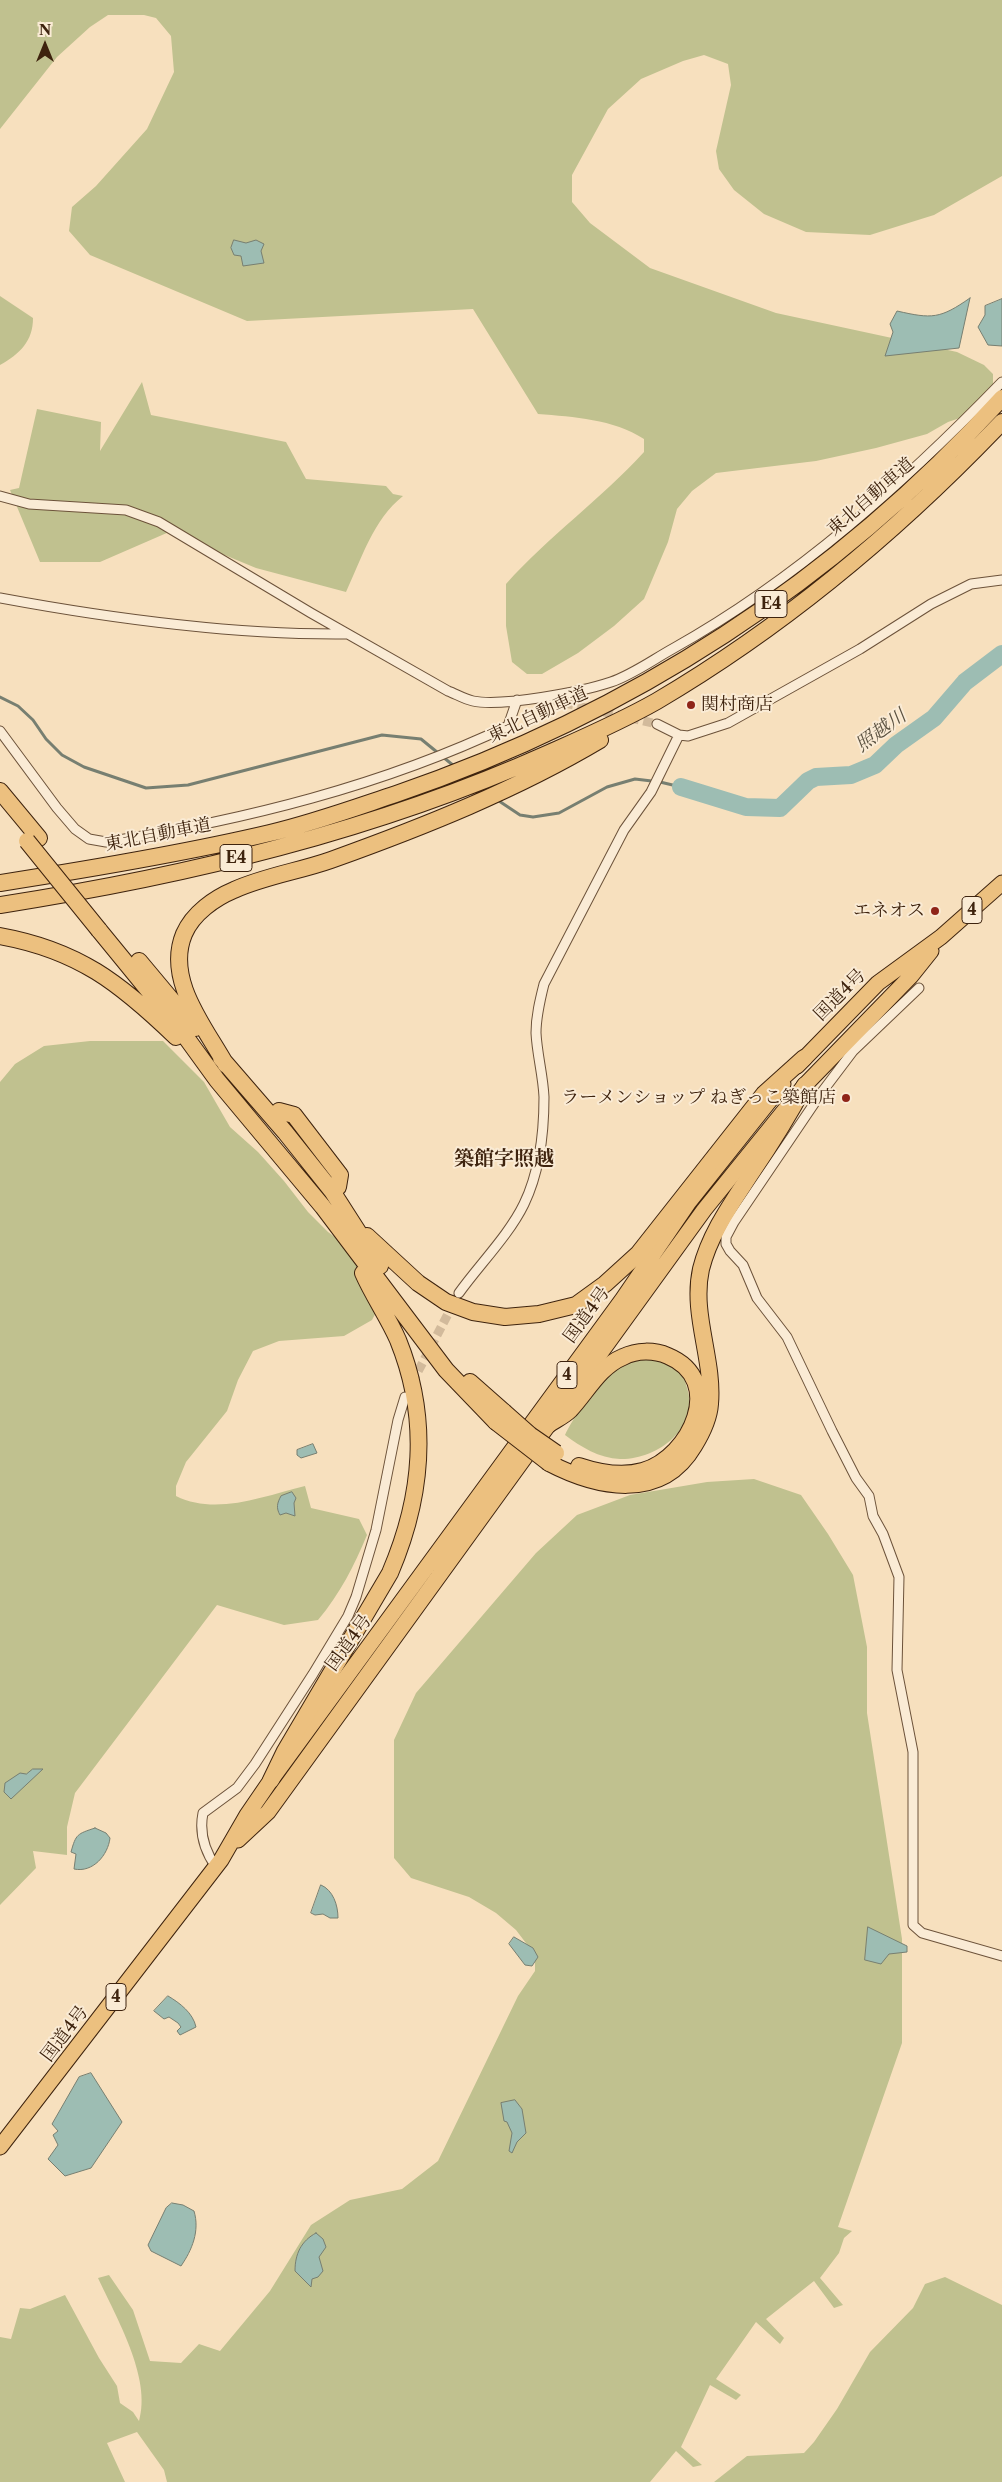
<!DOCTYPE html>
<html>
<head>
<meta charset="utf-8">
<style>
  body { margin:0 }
  #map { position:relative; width:1002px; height:2482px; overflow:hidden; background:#f7e0be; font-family:"Libre Caslon Text",serif }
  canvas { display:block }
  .north { position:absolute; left:20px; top:20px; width:50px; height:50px; -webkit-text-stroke:4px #faebd5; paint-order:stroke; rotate:0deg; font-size:14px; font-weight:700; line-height:20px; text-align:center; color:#3e230e }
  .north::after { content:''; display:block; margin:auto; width:18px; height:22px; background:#3e230e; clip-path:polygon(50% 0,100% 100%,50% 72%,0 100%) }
</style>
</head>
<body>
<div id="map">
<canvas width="1002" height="2482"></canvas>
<div class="north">N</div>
</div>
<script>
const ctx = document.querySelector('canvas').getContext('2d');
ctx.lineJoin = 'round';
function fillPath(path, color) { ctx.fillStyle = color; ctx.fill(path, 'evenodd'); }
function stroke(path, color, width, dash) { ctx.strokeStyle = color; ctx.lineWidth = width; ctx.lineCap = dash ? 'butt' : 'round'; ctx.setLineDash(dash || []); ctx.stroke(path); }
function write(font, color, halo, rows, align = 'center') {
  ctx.font = font + ' "Libre Caslon Text","Noto Serif JP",serif'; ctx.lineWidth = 4; ctx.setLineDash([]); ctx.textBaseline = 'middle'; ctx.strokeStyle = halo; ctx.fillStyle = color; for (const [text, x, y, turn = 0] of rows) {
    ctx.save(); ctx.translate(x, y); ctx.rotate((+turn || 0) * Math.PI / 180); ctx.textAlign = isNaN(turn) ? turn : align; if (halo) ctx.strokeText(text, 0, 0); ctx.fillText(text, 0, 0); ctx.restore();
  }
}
fillPath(new Path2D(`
  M0 0H1002V176L934 215 870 235 806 232 764 214 734 190 719 169 716 151 731 85 728 64 704 55 683 61 641 79 608 109 572 175V202L590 223 650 268 776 313 957 352 984 365 993 374V385L969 415 948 422 927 434 876 448 816 461 716 473 692 491 677 509 668 542 644 599 614 626 578 653 542 674H527L512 662 506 626V584C549 536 601 499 644 452V439C613 419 574 417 538 414L473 309 247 321 90 255 69 231 72 207 96 186 147 129 174 72 171 36 156 18 144 15H108L90 27 57 57 0 129Z
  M0 296 33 318C33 341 20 354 0 365Z
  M142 382 151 415 286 442 306 479 386 486 393 494 403 496C373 520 362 558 346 592L256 568 169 532 100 562H40L10 490 19 488 37 409 101 422 100 451Z
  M90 1041H163L204 1082 230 1127 258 1152 284 1181 308 1212 328 1232 367 1261 383 1299 372 1320 344 1336 279 1341 253 1351 238 1380 227 1411 186 1462 176 1486V1496C216 1516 264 1496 305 1486L311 1508 359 1519 367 1535C354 1566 340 1594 318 1620L284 1625 217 1605 75 1793 67 1827V1855L33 1851 36 1868 0 1905V1082L15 1064 44 1046Z
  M656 1358C662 1360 670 1362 674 1365 682 1370 685 1380 687 1388 700 1428 657 1460 620 1459 599 1458 581 1447 565 1435 571 1421 601 1376 614 1368 625 1361 644 1360 656 1358Z
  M754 1479 801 1495 828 1534 853 1575 867 1647V1713L902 1939V2043L838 2227 852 2231 844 2238 839 2253 820 2278 843 2305 834 2308 814 2281 766 2319 784 2338 780 2344 756 2322 716 2379 741 2395 736 2400 710 2385 681 2447 702 2465 693 2467 676 2451 650 2482H167L164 2470 137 2432 107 2443 125 2482H0V2337L11 2339 20 2308 30 2309 65 2295 99 2358 117 2386 120 2403 133 2412 139 2421C152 2378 116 2317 98 2278L109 2275 133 2310 150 2361 181 2363 199 2344 220 2351 270 2291 311 2225 350 2200 402 2189 438 2161 518 1996 535 1971V1955L516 1930 496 1913 469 1897 411 1878 394 1858V1740L416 1693 536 1553 577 1515 630 1495 707 1482Z
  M945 2277 1002 2305V2482H714L747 2456 804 2453 814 2442 837 2409 870 2352 913 2308 925 2284Z`), '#c0c18f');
const water = new Path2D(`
  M234 240 246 243 256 240 264 244 261 251 264 263 243 266 241 256 234 255 231 248Z
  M970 298 959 348 885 356 893 332 890 324 897 311C932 319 940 319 970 298Z
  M1002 299V346L988 345 978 327 985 315V306Z
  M313 1444 317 1453 301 1458 297 1455V1450Z
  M292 1492 296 1498 294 1503 295 1516 286 1513 280 1515C276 1508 277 1503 281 1496Z
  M33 1769H43L11 1799 4 1792 5 1783 20 1773 26 1774Z
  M95 1828 106 1833 110 1838C108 1855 93 1873 74 1869L76 1854 71 1852C76 1834 77 1834 95 1828Z
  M321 1885C333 1890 338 1905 338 1918H330L323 1914 315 1915 311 1913Z
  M868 1927 907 1946V1952L889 1954 881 1964 865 1960Z
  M514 1937 533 1948 538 1957 532 1966 525 1965 509 1944Z
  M168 1996C180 2003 193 2013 196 2027L180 2035 177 2031 181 2027 178 2023 169 2017 164 2019 154 2011Z
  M91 2073 122 2122 91 2168 65 2176 48 2159 58 2145 53 2135 58 2131 52 2124 79 2077Z
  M515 2100 522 2109 526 2133 517 2142 512 2153 509 2151 512 2133 507 2122 504 2121 501 2103Z
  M172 2203 183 2205 194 2211C200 2231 192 2250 181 2266L151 2251 148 2245 166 2208Z
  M316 2233 323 2239 326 2247 319 2257 323 2271 318 2277 312 2279 311 2287 295 2271C295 2254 301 2241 316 2233Z`);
fillPath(water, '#9dbdb3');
stroke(water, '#777f71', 1);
stroke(new Path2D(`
  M0 697 18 706 33 720 46 739 62 755 84 767 146 788 188 785 382 735 421 739 454 766
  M496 799 520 815 533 817 559 813 607 787 635 779 660 782 681 787`), '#777f71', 3);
stroke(new Path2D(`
  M681 787 746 807 780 808 808 781 816 777 851 775 875 765 896 745 934 718 965 682 1002 654`), '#9dbdb3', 18);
stroke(new Path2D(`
  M538 697 657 724
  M412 1383 459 1293`), '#d2ba9b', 9, [9, 4.5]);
const minor = new Path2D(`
  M0 496 29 504 126 510 159 522 311 613 448 691C456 694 464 699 473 701 502 707 581 692 611 682 632 675 654 659 674 648 797 579 904 483 1002 382
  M0 598C113 619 230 635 345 634
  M657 724 679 735 688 736 728 723 860 649 931 604 971 584 1002 580
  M0 731 57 808 75 829 89 839 106 842C244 820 382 786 508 726L517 700
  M919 988 853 1051 822 1092 734 1222 726 1237V1244L730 1251 743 1265 757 1298 787 1337 832 1431 856 1478 869 1496 873 1516 883 1534 899 1577 897 1670 913 1752V1925L922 1933 1002 1956
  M459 1293C479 1265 509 1235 524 1204 540 1171 544 1133 544 1097 543 1075 537 1054 536 1033 536 1016 540 1000 544 984L624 830 651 792 679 735
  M216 1867C204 1850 199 1833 203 1813L237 1788 255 1764 313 1674 348 1616 356 1597 376 1530 398 1420 405 1397`);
const trunk = new Path2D(`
  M797 1066 878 983 941 937 1002 883
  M238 1840 268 1812 704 1210 805 1085 911 976 931 951
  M0 2147 221 1860 247 1815 271 1780 622 1300 689 1202 783 1084`);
const motorway = new Path2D(`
  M0 791 39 838
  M0 883C90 869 181 854 270 833 313 823 354 808 396 794 630 714 836 581 1002 398
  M0 905C187 876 375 831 549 753 585 737 622 721 657 701 786 625 899 530 1002 422
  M99 930 180 1029 217 1080 323 1207 446 1370 496 1422
  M0 936C78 950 120 983 176 1037
  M139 961 195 1028
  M221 1058 285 1132 332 1191 380 1266
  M226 1065C205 1027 165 980 184 934 193 913 215 898 234 890 265 876 300 871 331 860 423 827 516 790 600 740
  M279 1111 294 1115 340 1175 338 1187
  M367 1236 418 1283 446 1302 473 1312 505 1317 539 1314 576 1305 605 1284 638 1254 764 1094 804 1058
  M470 1382 504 1412
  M548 1425C555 1420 564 1416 570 1410 587 1392 599 1367 623 1357 637 1350 654 1350 668 1356 726 1380 691 1457 643 1471 622 1477 600 1473 579 1466
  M549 1463C597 1488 661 1502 694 1446 702 1433 709 1419 710 1404 714 1359 691 1314 701 1269 710 1233 732 1203 752 1172 771 1144 789 1115 805 1085
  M271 1780 285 1751 390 1573C423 1496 430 1419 398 1340 388 1317 373 1296 363 1273`);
stroke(minor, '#6c523a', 11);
stroke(trunk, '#3e230e', 17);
stroke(motorway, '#3e230e', 18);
stroke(minor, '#faebd5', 9);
stroke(trunk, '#ecc07f', 15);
stroke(motorway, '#ecc07f', 16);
const motorwayBridge = new Path2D(`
  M27 841 99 930
  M504 1412 530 1435 556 1453
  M496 1422 549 1463`);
stroke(motorwayBridge, '#3e230e', 18, []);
stroke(motorwayBridge, '#ecc07f', 16);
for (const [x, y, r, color] of [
  [691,705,5,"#8f2418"],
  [935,911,5,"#8f2418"],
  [846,1098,5,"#8f2418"]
]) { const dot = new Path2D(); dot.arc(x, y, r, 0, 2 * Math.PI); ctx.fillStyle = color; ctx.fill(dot); stroke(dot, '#faebd5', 2); }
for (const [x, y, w] of [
  [771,604,32],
  [236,858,32],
  [972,910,20],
  [567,1375,20],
  [116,1997,20]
]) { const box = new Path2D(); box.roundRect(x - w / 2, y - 13.5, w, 27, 4); ctx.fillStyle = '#faebd5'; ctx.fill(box); stroke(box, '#3e230e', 1); }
write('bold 16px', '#3e230e', null, [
  ["E4",771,604],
  ["E4",236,858],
  ["4",972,910],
  ["4",567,1375],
  ["4",116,1997]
]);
write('18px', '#3e230e', '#faebd5', [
  ["東北自動車道",871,497,-41],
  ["東北自動車道",538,715,-25],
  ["東北自動車道",158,835,-11],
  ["国道4号",840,995,-45],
  ["国道4号",587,1315,-54],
  ["国道4号",349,1643,-54],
  ["国道4号",65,2034,-53]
]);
write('18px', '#3e230e', '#faebd5', [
  ["関村商店",701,705,"left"],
  ["エネオス",925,911],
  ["ラーメンショップ ねぎっこ築館店",836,1098]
], 'right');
write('italic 19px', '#5a5140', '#faebd5', [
  ["照越川",881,731,-36]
]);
write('bold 20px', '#3e230e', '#faebd5', [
  ["築館字照越",504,1159]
]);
</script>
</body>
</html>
